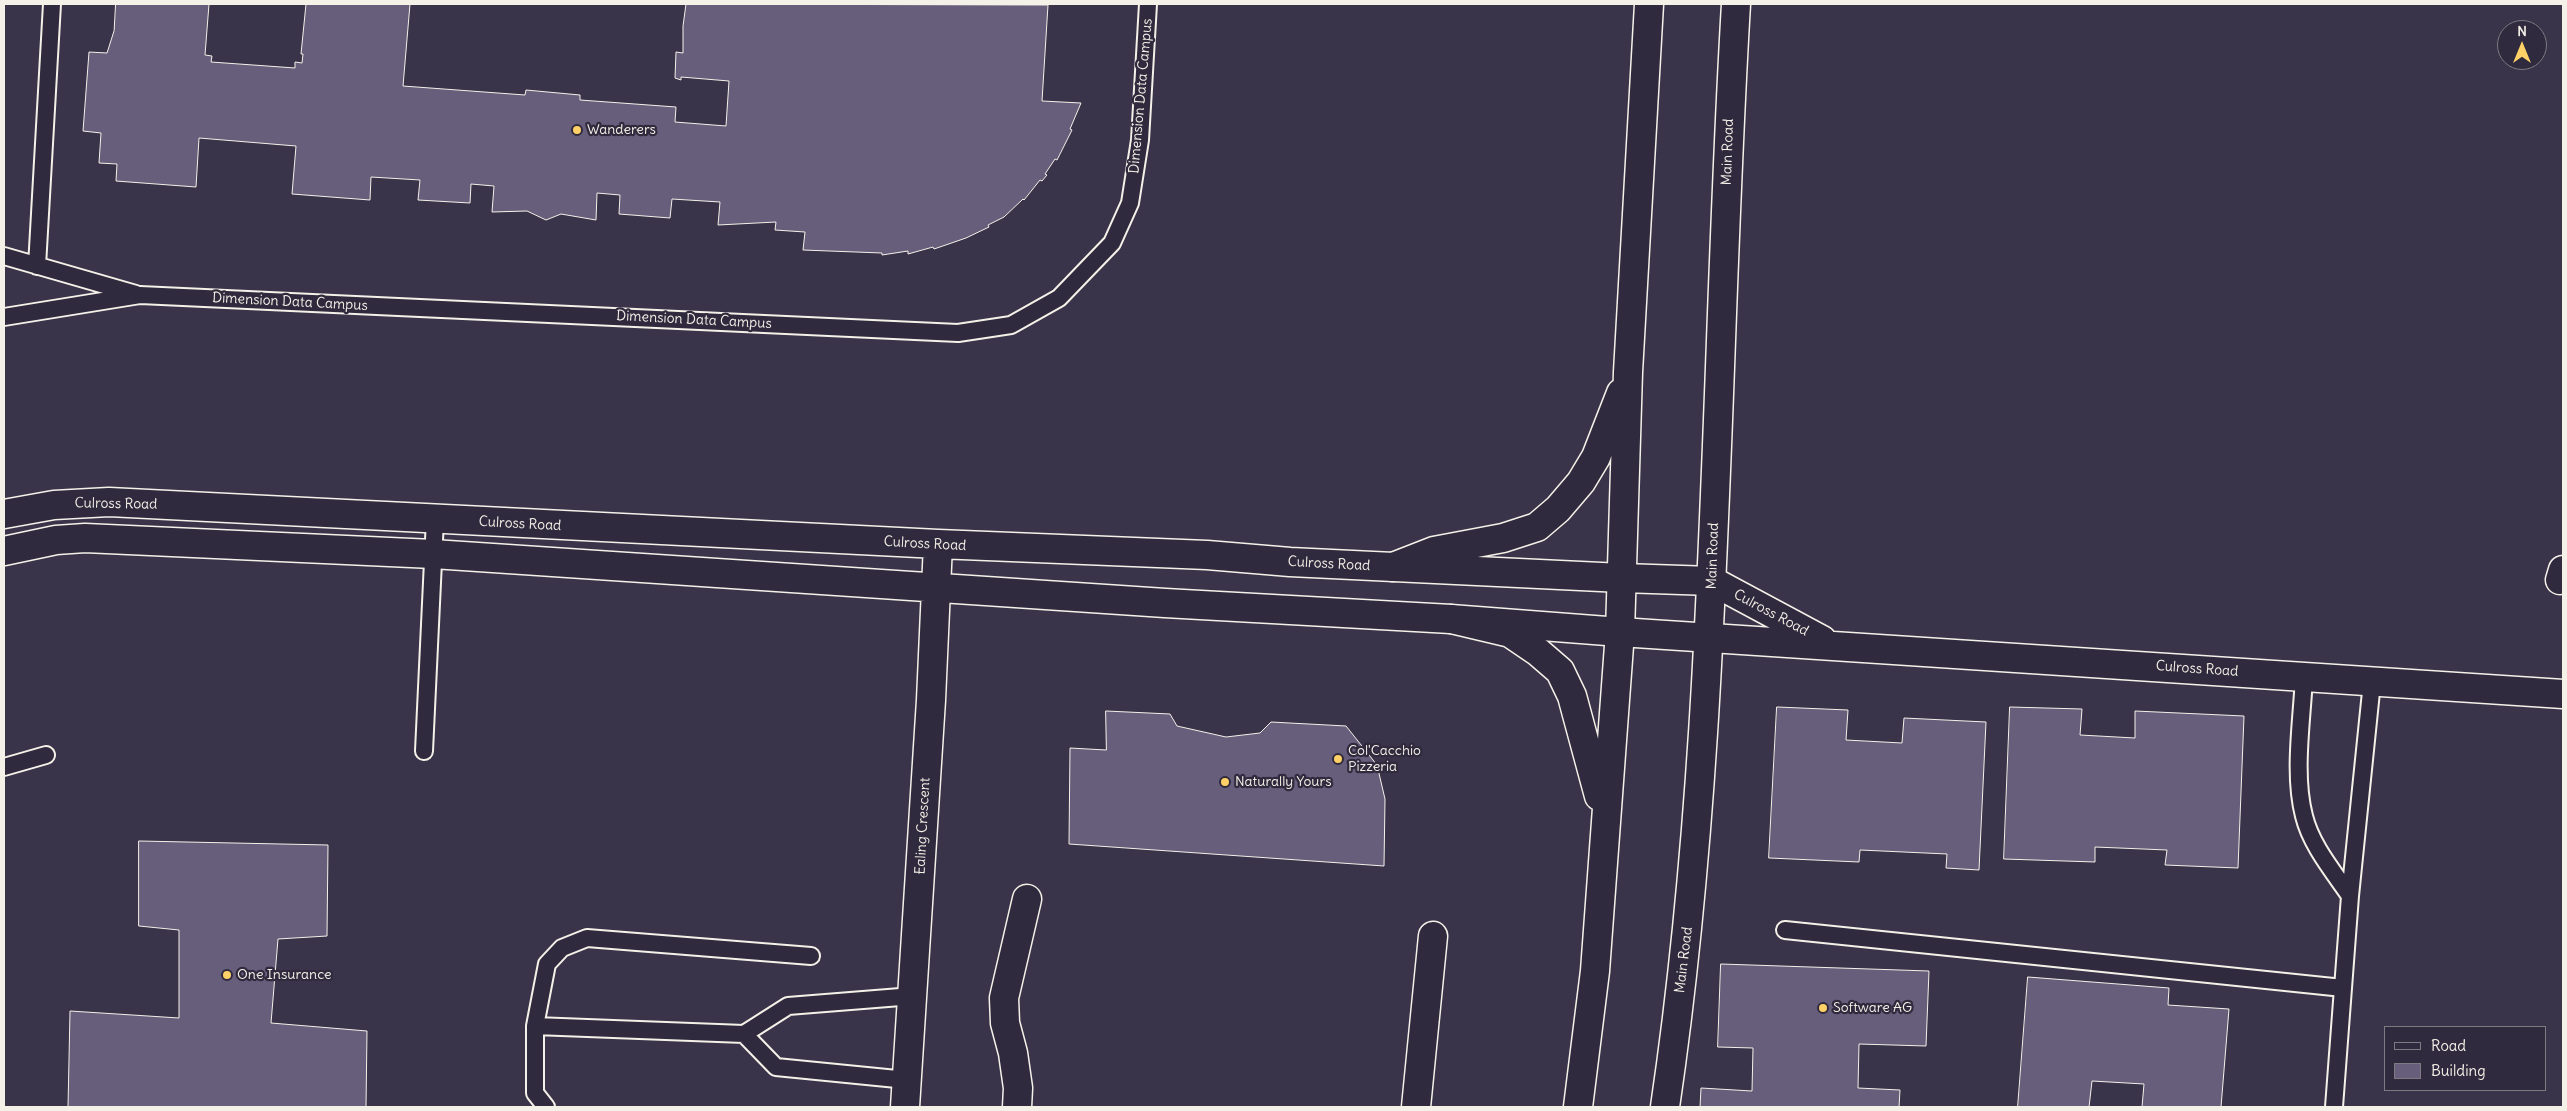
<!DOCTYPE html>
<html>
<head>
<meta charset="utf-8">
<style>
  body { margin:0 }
  #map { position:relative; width:2567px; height:1111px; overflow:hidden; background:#3a344a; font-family:Delius,sans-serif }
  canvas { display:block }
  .frame { position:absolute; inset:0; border:5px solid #f4f1e8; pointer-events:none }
  .legend { position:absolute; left:2384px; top:1026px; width:162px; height:65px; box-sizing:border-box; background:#2f2a3d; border:1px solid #7e7a81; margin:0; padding:6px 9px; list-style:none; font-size:15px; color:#f4f1e8 }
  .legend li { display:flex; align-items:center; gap:10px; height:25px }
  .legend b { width:25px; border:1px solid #7e7a81 }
  .north { position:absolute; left:2497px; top:20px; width:50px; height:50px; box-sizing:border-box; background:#2f2a3d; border:1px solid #7e7a81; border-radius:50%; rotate:0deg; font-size:14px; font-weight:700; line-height:20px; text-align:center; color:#f4f1e8 }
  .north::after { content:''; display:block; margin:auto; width:18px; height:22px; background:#ffd166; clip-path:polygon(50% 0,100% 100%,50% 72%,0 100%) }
</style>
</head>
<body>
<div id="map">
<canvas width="2567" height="1111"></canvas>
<div class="frame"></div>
<ul class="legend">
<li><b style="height:6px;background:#2f2a3d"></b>Road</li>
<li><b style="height:14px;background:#675e7c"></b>Building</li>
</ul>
<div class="north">N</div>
</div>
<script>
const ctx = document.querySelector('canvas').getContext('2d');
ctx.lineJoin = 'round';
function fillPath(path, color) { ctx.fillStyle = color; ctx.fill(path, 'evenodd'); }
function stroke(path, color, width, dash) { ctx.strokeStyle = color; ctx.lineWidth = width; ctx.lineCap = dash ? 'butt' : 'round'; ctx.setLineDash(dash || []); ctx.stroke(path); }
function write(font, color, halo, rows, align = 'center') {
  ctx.font = font + ' Delius,sans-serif'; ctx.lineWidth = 4.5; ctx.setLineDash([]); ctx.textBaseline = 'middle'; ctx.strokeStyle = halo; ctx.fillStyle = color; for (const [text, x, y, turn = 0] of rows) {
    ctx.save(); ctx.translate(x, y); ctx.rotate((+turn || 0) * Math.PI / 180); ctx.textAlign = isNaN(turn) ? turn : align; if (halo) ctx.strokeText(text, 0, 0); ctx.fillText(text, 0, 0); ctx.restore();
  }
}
const building = new Path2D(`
  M116 4H209L205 55 212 56 211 62 295 68V62L302 63 303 54H301L306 4H410L403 86 525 95 526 90 580 95V100L676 107 675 122 726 126 729 81 681 77V80L675 78 676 52 683 53V26L686 4 1048 5 1042 101 1081 103 1070 129 1072 130 1057 160 1055 159 1045 174 1047 175 1042 181 1040 180 1024 200 1023 199 1004 217 988 225 989 227 966 238 934 249 933 247 908 254V251L882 255V253L803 250 805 232 775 230 776 222 718 225 720 202 672 199 670 218 619 214 620 195 597 193 596 220 561 214 546 220 527 211 492 212 494 186 471 184 470 203 418 200 420 180 371 177 370 200 292 194 296 146 199 138 196 187 116 181 117 164 99 163 101 133 83 131 89 52 107 53 114 31Z
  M1777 707 1848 710 1846 740 1902 743 1904 718 1986 722 1979 870 1946 868 1947 854 1860 850 1859 862 1769 858Z
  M2010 707 2082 709 2080 735 2135 738V711L2244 716 2238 868 2165 865 2167 850 2095 847V862L2004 859Z
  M1106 711 1170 714 1177 726 1226 737 1260 733 1271 722 1346 726 1377 765 1385 799 1384 866 1069 844 1070 748 1106 750Z
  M139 841 328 845 327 936 278 939 271 1023 367 1031 366 1107H68L70 1011 179 1018V930L139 926Z
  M1721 964 1929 971 1926 1046 1859 1044 1858 1088 1900 1090 1899 1107H1700L1701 1088 1752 1091 1753 1048 1718 1047Z
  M2028 977 2169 988 2168 1005 2229 1009 2221 1107H2142L2144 1084 2092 1081 2089 1107H2018Z`);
fillPath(building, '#675e7c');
stroke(building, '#f4f1e8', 1);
const service = new Path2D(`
  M4 256 136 294
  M37 266 52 4
  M4 317 140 295 958 333 1011 325 1059 298 1112 243 1130 203 1140 140 1148 4
  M2304 677C2302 720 2293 774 2304 816 2311 845 2333 871 2350 896
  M424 751 435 519
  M4 767 46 755
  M1785 930 2343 988 2350 896 2372 682
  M535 1026 744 1034 788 1006 913 996
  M744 1034 776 1067 907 1080
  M546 1107 535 1093V1026L547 964 562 948 587 938 811 956
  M2334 1107 2343 988`);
const minor = new Path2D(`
  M4 514 54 505 109 502 938 544 1207 555 1290 562 1622 578
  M4 551 56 540 85 538 433 554 1165 603 1451 619 1620 632
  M2560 580 2563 570
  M905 1107 931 700 938 544
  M1017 1107 1018 1088 1013 1053 1005 1023 1004 998 1027 899
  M1416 1107 1433 936`);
const tertiary = new Path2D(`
  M1622 578 1712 581 1822 640
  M1620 632 2563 694`);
const secondary = new Path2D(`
  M1393 567 1434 551 1503 538 1537 527 1558 509 1581 482 1596 457 1621 393
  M1451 619 1510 633 1538 652 1560 671 1572 696 1599 796
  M1578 1107 1595 971 1620 632 1628 372 1649 4
  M1665 1107C1719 742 1714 372 1736 4`);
stroke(service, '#f4f1e8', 20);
stroke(minor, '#f4f1e8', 31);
stroke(tertiary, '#f4f1e8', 31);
stroke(secondary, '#f4f1e8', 31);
stroke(service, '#2f2a3d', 16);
stroke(minor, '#2f2a3d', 28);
stroke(tertiary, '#2f2a3d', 28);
stroke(secondary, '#2f2a3d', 28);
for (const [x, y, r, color] of [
  [577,130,5,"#ffd166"],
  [1338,759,5,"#ffd166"],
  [1225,782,5,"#ffd166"],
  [227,975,5,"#ffd166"],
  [1823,1008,5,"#ffd166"]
]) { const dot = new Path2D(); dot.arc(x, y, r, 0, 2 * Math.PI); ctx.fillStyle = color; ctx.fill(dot); stroke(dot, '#2f2a3d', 2); }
write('14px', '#f4f1e8', '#2f2a3d', [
  ["Dimension Data Campus",1141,96,-85],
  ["Main Road",1728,152,-88],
  ["Dimension Data Campus",290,302,3],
  ["Dimension Data Campus",694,320,3],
  ["Culross Road",116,504,1],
  ["Culross Road",520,524,3],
  ["Culross Road",925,544,3],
  ["Main Road",1713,556,-88],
  ["Culross Road",1329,564,3],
  ["Culross Road",1771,613,28],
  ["Culross Road",2197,669,4],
  ["Ealing Crescent",923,826,-87],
  ["Main Road",1684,960,-83]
]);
write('14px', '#f4f1e8', '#2f2a3d', [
  ["Wanderers",587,130],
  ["Col'Cacchio",1348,751],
  ["Pizzeria",1348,767],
  ["Naturally Yours",1235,782],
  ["One Insurance",237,975],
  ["Software AG",1833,1008]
], 'left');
</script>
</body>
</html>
